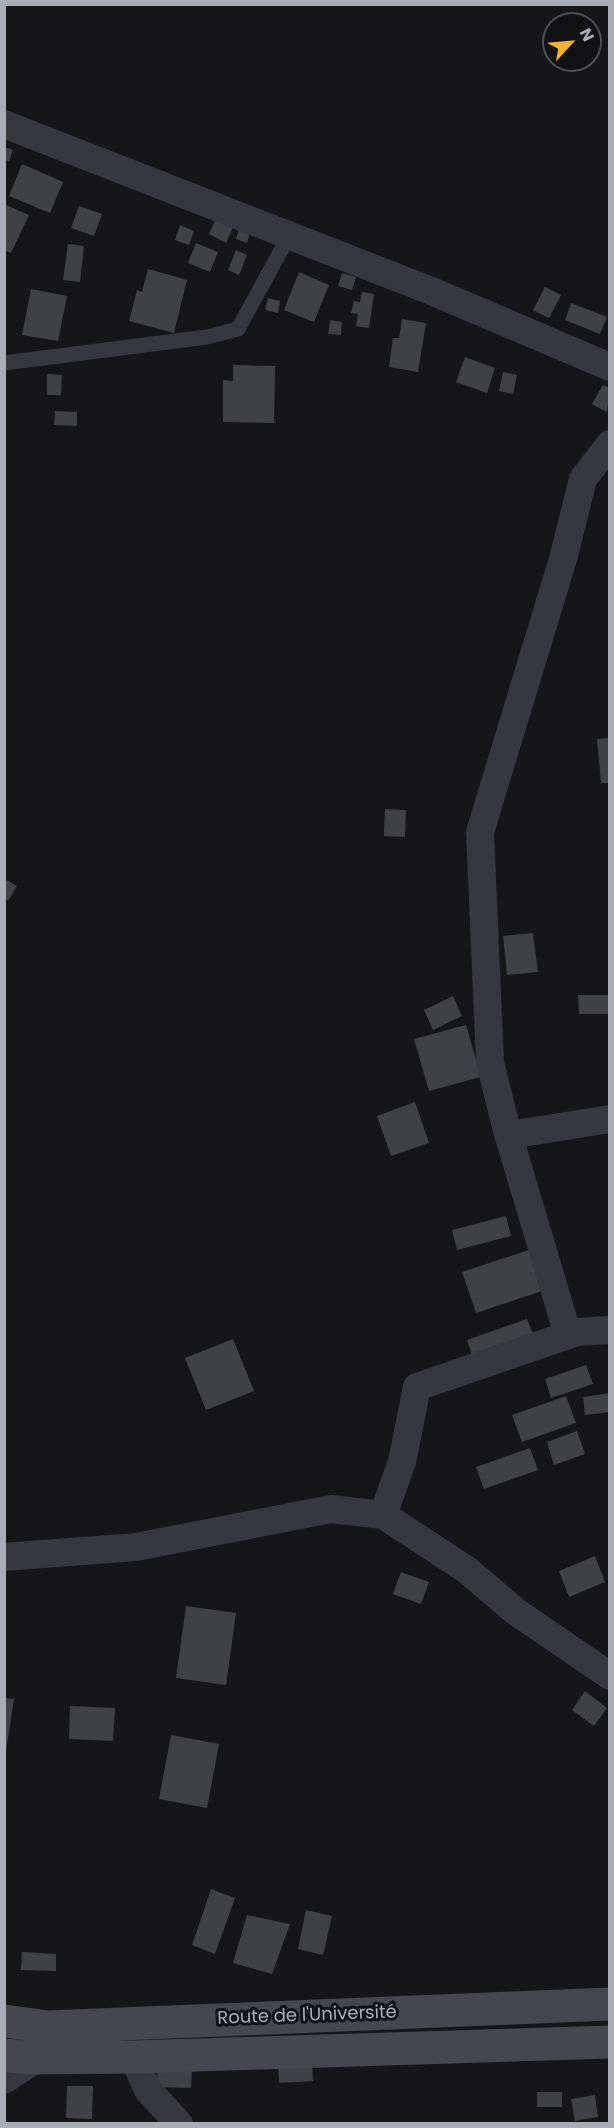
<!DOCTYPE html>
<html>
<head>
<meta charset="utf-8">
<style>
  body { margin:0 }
  #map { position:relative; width:614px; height:2128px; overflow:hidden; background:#161618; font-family:Poppins,sans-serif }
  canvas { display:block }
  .frame { position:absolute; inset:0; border:6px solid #a8adb8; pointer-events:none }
  .north { position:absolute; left:542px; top:12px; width:60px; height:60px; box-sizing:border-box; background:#111113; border:2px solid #4d4f55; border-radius:50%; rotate:64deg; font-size:16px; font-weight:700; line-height:24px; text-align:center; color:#a8adb8 }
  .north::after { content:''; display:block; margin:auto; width:21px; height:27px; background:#f2b134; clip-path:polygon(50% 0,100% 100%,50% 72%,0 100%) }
</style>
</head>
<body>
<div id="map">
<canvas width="614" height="2128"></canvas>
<div class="frame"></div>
<div class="north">N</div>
</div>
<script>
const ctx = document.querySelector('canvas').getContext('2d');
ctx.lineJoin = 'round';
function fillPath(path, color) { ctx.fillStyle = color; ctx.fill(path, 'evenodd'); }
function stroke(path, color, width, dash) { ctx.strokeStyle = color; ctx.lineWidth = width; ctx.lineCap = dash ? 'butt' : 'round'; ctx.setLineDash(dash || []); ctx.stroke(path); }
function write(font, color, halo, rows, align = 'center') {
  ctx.font = font + ' Poppins,sans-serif'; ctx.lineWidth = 6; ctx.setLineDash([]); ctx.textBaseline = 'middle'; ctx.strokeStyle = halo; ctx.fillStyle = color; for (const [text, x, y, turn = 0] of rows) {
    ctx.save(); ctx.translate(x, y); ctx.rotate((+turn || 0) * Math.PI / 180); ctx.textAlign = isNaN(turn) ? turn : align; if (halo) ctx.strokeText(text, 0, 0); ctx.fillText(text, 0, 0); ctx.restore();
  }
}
fillPath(new Path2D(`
  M5 147 13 150 9 161 5 160Z
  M22 164 63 182 50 213 9 196Z
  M4 204 29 215 11 253 4 250Z
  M79 206 102 214 94 236 71 228Z
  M216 219 233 227 226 243 209 234Z
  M180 225 194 231 189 245 175 240Z
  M239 229 250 233 247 243 236 239Z
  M196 243 218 252 210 272 188 263Z
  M68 244 84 246 80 282 63 280Z
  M236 250 247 255 239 275 228 270Z
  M148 269 187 280 174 333 129 321 137 290 142 292Z
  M299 272 329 285 314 322 284 310Z
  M342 273 356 277 352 290 338 286Z
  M545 287 561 295 549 318 533 310Z
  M31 289 67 296 58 341 22 335Z
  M362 292 374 294 369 328 356 326 358 314 351 313 354 301 360 302Z
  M268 298 280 301 278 313 265 310Z
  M571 303 607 317 600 334 565 320Z
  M402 319 426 323 418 372 389 367 393 338H399Z
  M330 320 342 322 341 335 328 334Z
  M465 357 495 368 487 393 456 382Z
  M233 365 275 366 274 423 223 422V380L233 381Z
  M503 372 517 375 513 394 499 391Z
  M47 374 62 375 61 395H47Z
  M603 385 610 388 607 412 592 404Z
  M55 411 77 412V426L54 425Z
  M610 738V783H601L597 739Z
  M385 809 406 810 405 837 384 836Z
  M7 880 17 886 8 901 4 898V884Z
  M533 933 538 972 507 975 503 936Z
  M578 995H610V1014H579Z
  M453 996 462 1016 433 1030 424 1010Z
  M466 1025 481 1077 429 1091 414 1039Z
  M415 1102 429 1143 391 1156 377 1116Z
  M506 1216 511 1236 457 1250 452 1230Z
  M532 1249 545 1290 476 1313 462 1272Z
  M527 1319 535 1339 474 1361 467 1340Z
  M233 1339 254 1391 206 1410 185 1358Z
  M586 1365 593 1384 551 1398 545 1379Z
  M610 1393V1412L585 1415 583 1397Z
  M566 1396 576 1423 522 1442 512 1415Z
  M577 1431 585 1454 554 1465 547 1442Z
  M530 1448 538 1470 484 1489 476 1467Z
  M595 1556 605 1582 569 1597 559 1571Z
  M401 1572 429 1582 421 1604 393 1594Z
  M186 1606 236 1613 226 1685 176 1678Z
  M585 1691 607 1708 594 1726 572 1710Z
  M4 1698 14 1699 6 1751 4 1750Z
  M70 1706 115 1708 113 1741 69 1739Z
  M171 1735 219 1744 207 1808 159 1799Z
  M211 1889 235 1898 215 1954 192 1945Z
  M306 1910 332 1916 323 1955 298 1949Z
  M247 1915 290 1924 272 1974 233 1963Z
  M22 1952 56 1954V1971L21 1970Z
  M158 2063 192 2064 191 2088 157 2087Z
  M312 2063 313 2081 279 2083 278 2065Z
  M67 2086H93L92 2119 66 2118Z
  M537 2092H562V2107H537Z
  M595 2095 598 2117 575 2121 571 2099Z`), '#404145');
stroke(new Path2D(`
  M4 363 207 337 238 329 290 234`), '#37383d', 15);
stroke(new Path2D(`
  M4 124 434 292 610 367
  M509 1135 610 1119
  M568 1335 506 1127 490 1062 480 832 563 559 583 479 610 444
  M383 1515 402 1462 417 1387 577 1332 610 1330
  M4 1557 136 1547 331 1509 383 1515 467 1570 515 1611 610 1676
  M133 2057 148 2090 179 2124`), '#37383d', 28);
stroke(new Path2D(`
  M4 2077 33 2058`), '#37383d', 33);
stroke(new Path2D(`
  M4 2021 48 2027 610 2004
  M4 2055 33 2058 133 2057 610 2042`), '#45474d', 33);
write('18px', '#a8adb8', '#111113', [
  ["Route de l'Université",307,2016,-2]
]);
</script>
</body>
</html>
